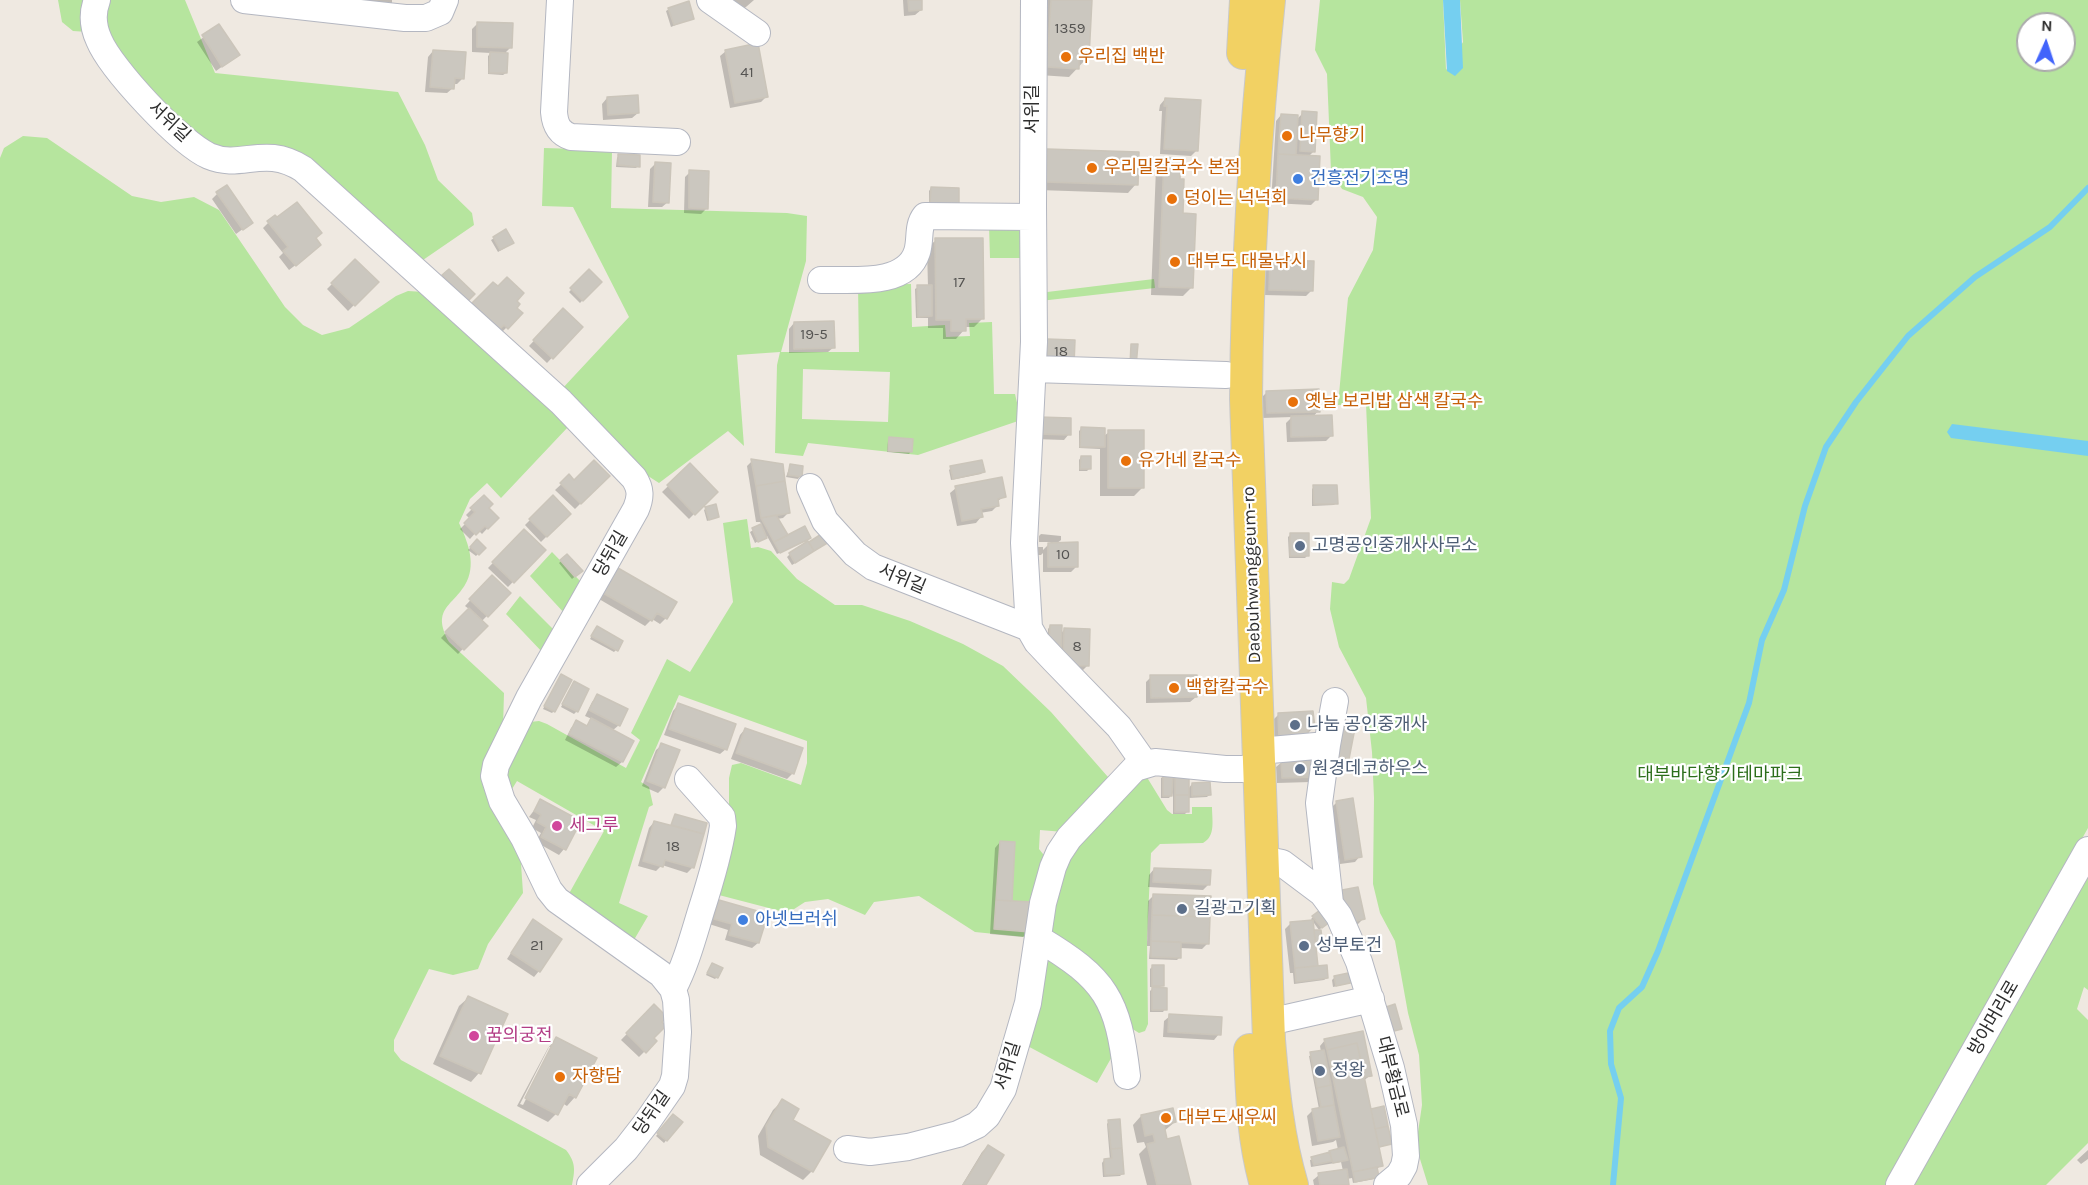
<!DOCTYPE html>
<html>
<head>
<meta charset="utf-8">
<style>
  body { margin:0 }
  #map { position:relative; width:2088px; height:1185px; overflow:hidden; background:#efe9e1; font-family:Karla,sans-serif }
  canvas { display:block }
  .north { position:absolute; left:2016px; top:12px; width:60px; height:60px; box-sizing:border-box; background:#fff; border:2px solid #ababab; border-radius:50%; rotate:3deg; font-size:16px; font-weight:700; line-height:24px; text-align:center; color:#2e2e2e }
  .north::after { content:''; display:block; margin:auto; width:21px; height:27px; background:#4264fb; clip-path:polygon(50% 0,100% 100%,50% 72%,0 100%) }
</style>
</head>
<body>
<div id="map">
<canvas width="2088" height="1185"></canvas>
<div class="north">N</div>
</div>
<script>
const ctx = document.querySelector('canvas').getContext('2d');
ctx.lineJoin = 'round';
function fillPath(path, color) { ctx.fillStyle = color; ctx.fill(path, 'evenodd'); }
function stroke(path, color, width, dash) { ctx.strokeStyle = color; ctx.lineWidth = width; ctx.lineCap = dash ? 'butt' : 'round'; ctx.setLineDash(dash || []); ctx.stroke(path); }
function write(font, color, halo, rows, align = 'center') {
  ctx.font = font + ' Karla,"Noto Sans KR",sans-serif'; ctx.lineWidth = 4.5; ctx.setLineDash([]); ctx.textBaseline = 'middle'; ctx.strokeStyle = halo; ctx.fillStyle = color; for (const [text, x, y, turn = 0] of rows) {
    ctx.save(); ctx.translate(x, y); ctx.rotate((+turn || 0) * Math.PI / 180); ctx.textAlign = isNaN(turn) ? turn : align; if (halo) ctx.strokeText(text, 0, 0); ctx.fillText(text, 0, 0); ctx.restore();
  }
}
fillPath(new Path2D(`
  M58 0H90L88 32 73 31 62 22Z
  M105 0H185L215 73 398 92 425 145 438 180 472 213 474 225 423 260 311 166 247 151 201 145 103 40Z
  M1320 0H1443L1446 70 1463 42 1460 0H2088V828L1886 1185H1428L1416 1146 1422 1105 1419 1055 1408 1013 1395 941 1380 913 1373 884 1374 798 1372 752 1366 698 1339 647 1330 609 1332 582 1344 584 1349 579 1371 518 1366 404 1338 405 1348 298 1373 250 1377 217 1363 197 1342 189 1331 171 1327 74 1315 50ZM2028 24H2064V60H2028Z
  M23 136 47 138 132 196 161 202 194 197 219 210 285 307 303 325 322 335 349 328 396 296 408 291 424 292 443 304 568 427 501 498 487 483 470 499 459 523C467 540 476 562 467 581 455 606 430 607 449 642L504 693 503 728 498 743 520 849 523 893 488 944 478 969 453 975 429 969 394 1040V1051L401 1060 566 1150C576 1163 575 1170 572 1185H0V158L4 148Z
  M544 148 612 150 611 208 787 213 807 216 806 261 781 352H859L858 285 911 284 912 327 945 325 946 337 970 336 969 323 992 322 994 394H1015L1021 420 918 455 808 443 803 456 775 453 777 365 780 352 737 355 744 446 728 431 659 483 631 465 561 390 629 317 573 207 542 206ZM803 369 890 372 888 422 802 419Z
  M1026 224V258H990L989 225Z
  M1154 279 1155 288 1040 301 1039 293Z
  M747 519 751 548 758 547 771 551 797 579 835 605H862L910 621 963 644 1003 666 1051 712 1108 777V782L1064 832 1040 830 1039 849 1047 859 1035 938 975 932 919 896 874 902 865 915 828 899 805 902 788 913 715 894 729 833V778L732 765 741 763 801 785 807 763V741L679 695 641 782 649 787 653 805 649 807 619 903 648 916 631 945 566 899 604 831 517 781 507 797 502 773 530 722 539 721 547 724 626 768 640 740 631 733 667 659 690 672 733 602 723 523Z
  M552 552 583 584 566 615 530 576Z
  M520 596 556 632 544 654 506 614Z
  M1144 777 1148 779 1167 810 1172 814H1192V807H1212C1212 820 1216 836 1203 843L1160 844 1151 853 1147 938 1148 1024 1145 1031 1139 1033 1131 1028 1049 937 1061 863Z
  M2088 872V990L2084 987 2077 1009 2088 1020V1143L2046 1185H1910Z
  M1048 955 1098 994 1118 1046 1097 1083 1020 1042Z`), '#b6e59e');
fillPath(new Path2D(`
  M1443 0H1460L1463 68 1455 76 1447 71Z
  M1952 424 2088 441V456L1951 438 1947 432Z`), '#75cff0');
fillPath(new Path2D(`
  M355 0H392V5Z
  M728 0H754L739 13Z
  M903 0H920L921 10 915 15 904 16Z
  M1046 0H1091L1087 58 1069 77 1039 75Z
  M669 9 692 18 671 27 666 11Z
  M478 23 511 47 506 52V73L503 75 488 74V56L491 53 472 52V29Z
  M219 26 238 55 216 71 197 42Z
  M433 51 462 79 457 84H453V88L447 93 425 92 428 57Z
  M726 51 767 96 761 102 730 108 720 56Z
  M607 98 638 113 632 118 603 120 602 104Z
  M1165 99 1197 150 1191 156 1160 154 1162 111H1159L1160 105Z
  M1303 113 1314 151 1308 157 1317 199 1311 205 1271 203 1276 121 1281 115 1296 120Z
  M1048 151 1136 184 1128 193 1038 190 1039 159Z
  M619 155 638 166 636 168 616 167 617 158Z
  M1165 159 1179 181 1181 215 1191 288 1183 296 1151 295 1156 168Z
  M656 163 668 202 662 207H648L650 169Z
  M690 172 707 208 701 214 684 213 685 177Z
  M931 188 955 205H929V191Z
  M217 194 251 223 236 234 212 199Z
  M268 223 314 239V251L289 270 279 257 283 253 263 228Z
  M506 231 510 245 498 252 491 240Z
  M936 240 983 318 974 327H964V330L956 339H943V328H928V318H916L915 289 918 287H928L927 248Z
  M355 261 377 282 348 311 327 289Z
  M1271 261 1311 291 1306 296 1264 295 1265 267Z
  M449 271 473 294 465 302 441 279Z
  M589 271 600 282 580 303 569 292Z
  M493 284 521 313 501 333 468 309Z
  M563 310 581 327 547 363 529 346Z
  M794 323 834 347 828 352 789 353V329Z
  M1267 392 1318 411 1313 417 1331 436 1326 441 1287 442 1286 423 1292 417 1262 418 1261 398Z
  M1034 424 1069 434 1064 440 1034 439Z
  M1081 429 1104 436 1109 432 1143 487 1134 496H1100V449L1079 448V431Z
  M890 439 911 451 909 454 887 452 888 441Z
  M1081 457 1089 469 1087 471H1079V460Z
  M752 461 788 513 783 518 777 519 787 537 807 540 777 554 767 536 755 543 750 532 762 525 760 522H756L747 466Z
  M690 465 716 492 689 519 662 492Z
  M790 466 800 476 798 479 786 477Z
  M951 468 983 472 981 474 951 480 949 470Z
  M608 476 575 509 555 490 569 477 574 482Z
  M1314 487 1336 503 1334 505 1312 506V489Z
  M956 488 1004 496 997 502 998 505 992 511 980 513 981 517 976 523 957 526 950 493Z
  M484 497 487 508 497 518 482 534 478 530 470 539 460 529 470 519 466 515Z
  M553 497 569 514 541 542 525 525Z
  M706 508 718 517 707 521 704 510Z
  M524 531 544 550 508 587 488 568Z
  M1041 534 1061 536V540L1056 544 1077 566 1071 572H1043V553L1041 555H1033L1035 547H1043V550L1051 542H1039V536Z
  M1291 534 1308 555 1305 558H1289L1288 537Z
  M822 535 825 544 792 565 787 557 790 554Z
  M477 541 484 548 476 556 468 550Z
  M567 556 581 571 572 579 559 563Z
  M618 570 666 618 660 624 652 619 645 626 599 599 613 575Z
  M492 577 509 593 481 622 485 626 458 654 441 638 469 609 465 606Z
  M1050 626 1060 634 1065 629 1088 665 1082 671 1048 649V629Z
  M595 630 616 650 614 652 590 639Z
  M1151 677 1196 697 1190 702 1146 703V682Z
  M559 679 554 711 552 713 543 709Z
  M574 683 577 711 574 714 561 707Z
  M597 696 619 725 612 731 632 742 622 762 616 767 565 740 571 728 577 722 585 727 592 719 585 716 592 702Z
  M678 705 726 749 720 754 664 735 673 711Z
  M1278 715 1313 728 1307 734 1274 743 1273 720Z
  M745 729 793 773 787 779 731 759 740 735Z
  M1340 729 1347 758 1345 760 1334 758Z
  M662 745 664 787 658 793 642 786 656 750Z
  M1315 755 1311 782 1277 783 1276 767 1282 762Z
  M1164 776 1171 780 1176 776 1188 789 1192 784 1209 795 1207 797 1188 798 1187 812 1185 814H1173V793L1169 798H1161V778Z
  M541 801 579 822 564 849 559 855 536 842 541 833 532 828 536 820 529 817Z
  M1337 802 1360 856 1355 862 1340 864 1331 808Z
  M675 816 705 824 693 867 687 873 662 865 656 871 638 866 649 828 654 822 670 827Z
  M1000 842 1011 902 1029 931 1023 937 990 934 995 848Z
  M1154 869 1209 884 1203 890 1148 887 1149 875Z
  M1342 892 1363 919 1358 924 1343 927 1337 897Z
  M1154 895 1208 943 1202 949 1180 948 1179 958 1177 960 1149 959 1150 946H1147L1148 901Z
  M720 902 758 943 752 948 725 940 728 930 709 924 714 907Z
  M1319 912 1328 922 1319 930 1311 919Z
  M1290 924 1313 932 1321 946 1314 949 1316 968 1327 978 1324 980 1294 984 1293 973H1290L1285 929Z
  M528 927 539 971 534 977 507 959Z
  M712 964 717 977 715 979 706 975Z
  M1152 967 1162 985 1158 989 1165 1009 1163 1012H1150V991L1154 987H1150V969Z
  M1352 974 1353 981 1351 983 1333 987 1332 980 1334 978Z
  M468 998 479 1073 471 1082 433 1064 459 1006Z
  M654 1006 652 1038 655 1041 639 1057 621 1040Z
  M1170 1016 1219 1034 1214 1040 1163 1037 1164 1021Z
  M556 1039 575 1097 567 1106 562 1103 556 1114 548 1122 517 1106 548 1048ZM549 1047H552L523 1105 520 1104Z
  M1325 1040 1371 1075 1363 1081 1370 1111 1383 1108 1390 1144 1378 1148 1381 1165 1376 1170 1378 1176 1375 1179 1353 1183 1352 1178 1347 1179 1348 1185H1314L1313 1180 1319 1175 1343 1171 1341 1162 1311 1167 1310 1160 1338 1150 1336 1140 1333 1142 1312 1146 1307 1116 1312 1111 1319 1109 1309 1056 1321 1052 1320 1046Z
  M782 1101 812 1171 803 1180 760 1155 758 1136 773 1110Z
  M673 1116 681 1122 664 1143 656 1136Z
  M1141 1116 1175 1122 1164 1131 1166 1140 1189 1185H1147L1139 1154 1146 1147 1144 1142 1137 1143 1133 1125Z
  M1109 1121 1123 1173 1120 1176 1103 1177 1102 1163 1104 1160H1110L1107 1124Z
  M988 1146 984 1185H962L982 1152Z
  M2088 1150V1159L2081 1164 2077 1160Z`), '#0003');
stroke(new Path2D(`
  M1613 1185 1621 1098 1611 1064 1610 1031 1619 1008 1642 987 1658 951 1749 703 1762 640 1784 590 1805 506 1826 447 1856 402 1908 336 1975 277 2050 227 2088 188`), '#75cff0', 6);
const building = new Path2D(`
  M908 0H922V10L909 11Z
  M1051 0H1092L1089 58H1079V69L1047 67Z
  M689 1 694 19 674 25 668 8Z
  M477 22 513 23 512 48 477 47Z
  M219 24 240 55 222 67 202 35Z
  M758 43 768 97 735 103 725 50Z
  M433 50 466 52 464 79 455 78 454 89 430 87Z
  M490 52 508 53 507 73H489Z
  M638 95 639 113 608 115 607 97Z
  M1165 98 1201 100 1198 151 1164 149 1167 106H1164Z
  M1302 111 1317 112 1315 152 1300 151Z
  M1281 114 1298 115 1296 155 1278 154Z
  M1047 149 1139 152 1138 185 1046 182Z
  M618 154 640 155V167L618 165Z
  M1278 154 1320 156 1318 200 1276 198Z
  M1164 158H1181L1180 179H1184L1183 213 1196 214 1193 288 1159 287Z
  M655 162 671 163 669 203 653 202Z
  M689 170 709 171 708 209 689 208Z
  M227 185 253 223 243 230 216 192Z
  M931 187 959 188V204L930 203Z
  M297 202 322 233 316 238 321 245 296 266 283 251 288 247 267 221 275 215 277 217Z
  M506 229 514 243 500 250 493 237Z
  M935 238H983L984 319H966V331H951V320H936Z
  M355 259 379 282 355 306 331 283Z
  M1270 260 1314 261 1313 291 1269 290Z
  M449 269 475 294 468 301 442 275Z
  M589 269 602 282 583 301 570 288Z
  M507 277 524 293 517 301 520 304 517 308 523 313 508 329 504 325 499 330 472 303 493 282 498 286Z
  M917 285H932V316L918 317Z
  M563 308 583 327 553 359 533 340Z
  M834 321 835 348 794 349V322Z
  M1047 339 1075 340 1074 365H1047Z
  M1131 344H1138L1136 366 1130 365Z
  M1319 389 1320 412 1267 413 1266 391Z
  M1332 415 1333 436 1291 437V416Z
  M1039 417 1071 418V435L1039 434Z
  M1081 427 1105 428V447H1080Z
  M1108 430H1144V488H1108Z
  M889 437 913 439 912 452 888 451Z
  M1081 456H1091V469H1080Z
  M751 459 783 464 785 481 756 486Z
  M594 460 610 476 581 504 560 483 569 474 574 480Z
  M982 460 985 472 953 479 950 466Z
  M690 463 718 492 695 515 667 485Z
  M790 464 803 466 802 477 788 475Z
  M1002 477 1006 497 998 499 999 506 981 509 983 517 962 521 955 486Z
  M785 481 790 513 761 518 756 486Z
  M1313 485H1337L1338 504H1314Z
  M484 495 493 504 489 508 499 518 488 529 485 526 476 535 464 523 475 512 470 508Z
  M553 495 571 514 547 537 529 519Z
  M716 504 719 517 709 520 705 507Z
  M776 515 788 535 774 542 761 518Z
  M761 524 767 538 758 542 752 528Z
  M805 526 811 538 780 553 774 542Z
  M524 529 546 550 514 583 492 562Z
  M823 533 829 542 814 551 809 542Z
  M1290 533H1309V556H1290Z
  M477 539 486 548 479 555 470 547Z
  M808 541 814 551 795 563 789 553Z
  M1078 542V567H1048V543Z
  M567 554 583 571 575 577 560 560Z
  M618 568 677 602 667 619 657 613 652 621 603 593Z
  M492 575 511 593 488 617 469 599Z
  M469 608 488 626 464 650 445 632Z
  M1050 625H1062L1061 659 1049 646Z
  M597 626 623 641 618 651 591 636Z
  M1064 628 1090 629 1089 666 1063 665Z
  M561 674 572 680 555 712 544 706Z
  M1150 675H1197V697L1151 698Z
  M574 681 589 689 578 712 562 704Z
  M597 694 628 709 620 726 589 710Z
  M678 703 736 724 727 750 669 729Z
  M1313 711 1315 728 1308 729V737L1279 738 1278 713Z
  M591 718 634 741 623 762 569 734 576 720 587 726Z
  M1342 725 1355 728 1349 759 1336 756Z
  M745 728 803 748 794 774 736 753Z
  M661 743 680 750 665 788 647 781Z
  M1317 754 1318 777 1282 778 1281 760Z
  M1163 774 1173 775 1172 796H1163Z
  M1175 774H1189V795H1175Z
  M1210 782 1211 795 1192 796V783Z
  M1175 795H1189V812H1175Z
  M1353 798 1362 857 1345 860 1336 801Z
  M540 799 581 821 566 850 541 837 546 827 537 822 541 815 534 811Z
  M675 814 707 823 704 834 671 825Z
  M654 821 704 834 694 868 665 860 663 867 643 861Z
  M1000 841 1015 842 1012 901 996 900Z
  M1154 868 1211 870 1210 885 1153 882Z
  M1358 887 1365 919 1348 923 1342 890Z
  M1153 894 1211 896 1210 917 1152 915Z
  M719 900 768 914 759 943 729 935 732 924 714 919Z
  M996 900 1032 902 1030 932 994 929Z
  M1320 910 1330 922 1322 928 1312 916Z
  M1152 915 1210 917 1209 944 1151 941Z
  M533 919 562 939 540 972 511 953Z
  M1313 920 1318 966 1295 968 1290 922Z
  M1314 930H1321L1323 947H1316Z
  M1151 941 1181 942V958L1151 957Z
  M712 963 723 968 718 978 707 973Z
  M1152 965H1164V986H1152Z
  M1327 965 1328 978 1296 982 1295 968Z
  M1353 972 1355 982 1336 986 1334 976Z
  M1152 987 1167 988V1010H1152Z
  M468 996 508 1014 481 1074 440 1056Z
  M654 1004 667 1017 662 1022 666 1026 654 1038 657 1041 646 1053 626 1033Z
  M1395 1004 1402 1029 1394 1031 1386 1007Z
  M1169 1014 1222 1017 1221 1035 1168 1032Z
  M1363 1031 1372 1076 1364 1077 1357 1043 1327 1050 1324 1039Z
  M556 1037 597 1058 576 1098 569 1094 558 1115 525 1098Z
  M1357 1043 1383 1166 1353 1172 1327 1050Z
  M1324 1050 1331 1085 1317 1088 1310 1052Z
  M1331 1085 1334 1105 1321 1107 1317 1088Z
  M782 1099 799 1109 793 1120 831 1141 813 1172 768 1147 766 1126Z
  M1334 1105 1340 1137 1318 1141 1312 1109Z
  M1384 1106 1388 1126 1375 1129 1371 1109Z
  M1173 1108 1176 1122 1164 1125 1167 1139 1179 1136 1191 1185H1157L1147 1144 1155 1142 1153 1134 1145 1136 1141 1115Z
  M673 1114 683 1122 667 1141 657 1133Z
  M1120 1119 1122 1148 1111 1149 1108 1120Z
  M1388 1126 1392 1144 1379 1147 1375 1129Z
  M988 1145 1004 1155 986 1185H963Z
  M1344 1147 1348 1160 1333 1163 1329 1151Z
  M1122 1148 1124 1174 1105 1175 1104 1159 1112 1158 1111 1149Z
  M1330 1152 1332 1161 1314 1165 1311 1157Z
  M1377 1167 1379 1177 1355 1182 1353 1172Z
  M1347 1169 1349 1185H1320L1318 1173Z`);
fillPath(building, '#cbc7bf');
stroke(building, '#cbc5ba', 1.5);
const minor = new Path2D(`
  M97 0C92 13 93 27 99 40 111 69 180 143 209 156 242 170 264 144 303 169L561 402 634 478C641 489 641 497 636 509L529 698 496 765 494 776 502 801 524 838 549 890 557 900 661 974 673 989 676 1000 678 1032 675 1076 672 1086 647 1122 626 1149 590 1185
  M244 0 405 18H426L440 12 445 0
  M560 0 554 112C555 125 559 133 571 137L677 142
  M710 0 757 33
  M1034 0 1033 206 1034 342 1024 543 1029 628 1037 642 1054 660 1119 727 1145 764
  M821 280C851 279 906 287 917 252 921 240 917 226 925 216L1033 217
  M1033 369 1226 375
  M810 487 825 521 855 554 873 567 1029 628
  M1259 751 1327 745
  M1262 859 1282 863 1322 893 1339 916 1359 962 1391 1068 1404 1125 1406 1156 1404 1166 1399 1175 1387 1185
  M1330 903 1319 803 1327 745 1335 701
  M1039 939C1106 979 1118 999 1127 1076
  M673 989C686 964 693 937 701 911 710 883 719 854 723 826L722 817 688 779
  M1269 1022 1371 999
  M847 1149 870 1152 908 1147 958 1134 977 1125 987 1116 1003 1089 1028 1003 1043 903 1053 867 1059 853 1069 838 1135 768 1155 762 1225 769H1260
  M1899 1185 2088 850`);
const major = new Path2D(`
  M1269 0C1255 133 1247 266 1246 399L1269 1040C1273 1088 1278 1138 1292 1185
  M1243 53 1246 0
  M1250 1050C1252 1097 1253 1139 1266 1185`);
stroke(minor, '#b4b7c1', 28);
stroke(major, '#c9c9c9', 34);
stroke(minor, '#fff', 26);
stroke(major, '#f2d163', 32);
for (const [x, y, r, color] of [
  [1066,57,6,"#e8710a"],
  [1287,136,6,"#e8710a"],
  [1092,168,6,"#e8710a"],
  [1298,179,6,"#3f7fe0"],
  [1172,199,6,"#e8710a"],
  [1175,262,6,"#e8710a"],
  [1293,402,6,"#e8710a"],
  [1126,461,6,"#e8710a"],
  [1300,546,6,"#5c6f8a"],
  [1174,688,6,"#e8710a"],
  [1295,725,6,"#5c6f8a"],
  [1300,769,6,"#5c6f8a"],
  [557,826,6,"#d1479c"],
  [1182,909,6,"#5c6f8a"],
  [743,920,6,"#3f7fe0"],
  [1304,946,6,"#5c6f8a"],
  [474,1036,6,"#d1479c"],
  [1320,1071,6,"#5c6f8a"],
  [560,1077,6,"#e8710a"],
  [1166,1118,6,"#e8710a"]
]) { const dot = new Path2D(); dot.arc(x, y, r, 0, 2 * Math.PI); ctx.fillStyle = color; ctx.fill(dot); stroke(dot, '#fff', 2); }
write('15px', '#555452', null, [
  ["1359",1070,29],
  ["41",747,73],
  ["17",959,283],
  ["19-5",814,335],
  ["18",1061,352],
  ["10",1063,555],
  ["8",1077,647],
  ["18",673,847],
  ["21",537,946]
]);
write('18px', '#c56008', '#fff', [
  ["우리집 백반",1078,57],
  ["나무향기",1299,136],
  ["우리밀칼국수 본점",1104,168],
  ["덩이는 넉넉회",1184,199],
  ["대부도 대물낚시",1187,262],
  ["옛날 보리밥 삼색 칼국수",1305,402],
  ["유가네 칼국수",1138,461],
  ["백합칼국수",1186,688],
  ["자향담",572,1077],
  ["대부도새우씨",1178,1118]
], 'left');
write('18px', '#2e2e2e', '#fff', [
  ["서위길",1033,109,-90],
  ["서위길",169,122,43],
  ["당뒤길",611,554,-60],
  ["Daebuhwanggeum-ro",1252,575,-92],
  ["서위길",902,579,23],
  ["방아머리로",1994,1018,-60],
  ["서위길",1008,1066,-73],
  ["대부황금로",1392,1077,76],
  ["당뒤길",652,1113,-55]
]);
write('18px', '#366cbe', '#fff', [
  ["건흥전기조명",1310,179],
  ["아넷브러쉬",755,920]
], 'left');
write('18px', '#4e5e75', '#fff', [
  ["고명공인중개사사무소",1312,546],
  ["나눔 공인중개사",1307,725],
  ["원경데코하우스",1312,769],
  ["길광고기획",1194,909],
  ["성부토건",1316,946],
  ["정왕",1332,1071]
], 'left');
write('18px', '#2c6e1b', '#fff', [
  ["대부바다향기테마파크",1720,775]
]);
write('18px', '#b23c85', '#fff', [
  ["세그루",569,826],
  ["꿈의궁전",486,1036]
], 'left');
</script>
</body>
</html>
